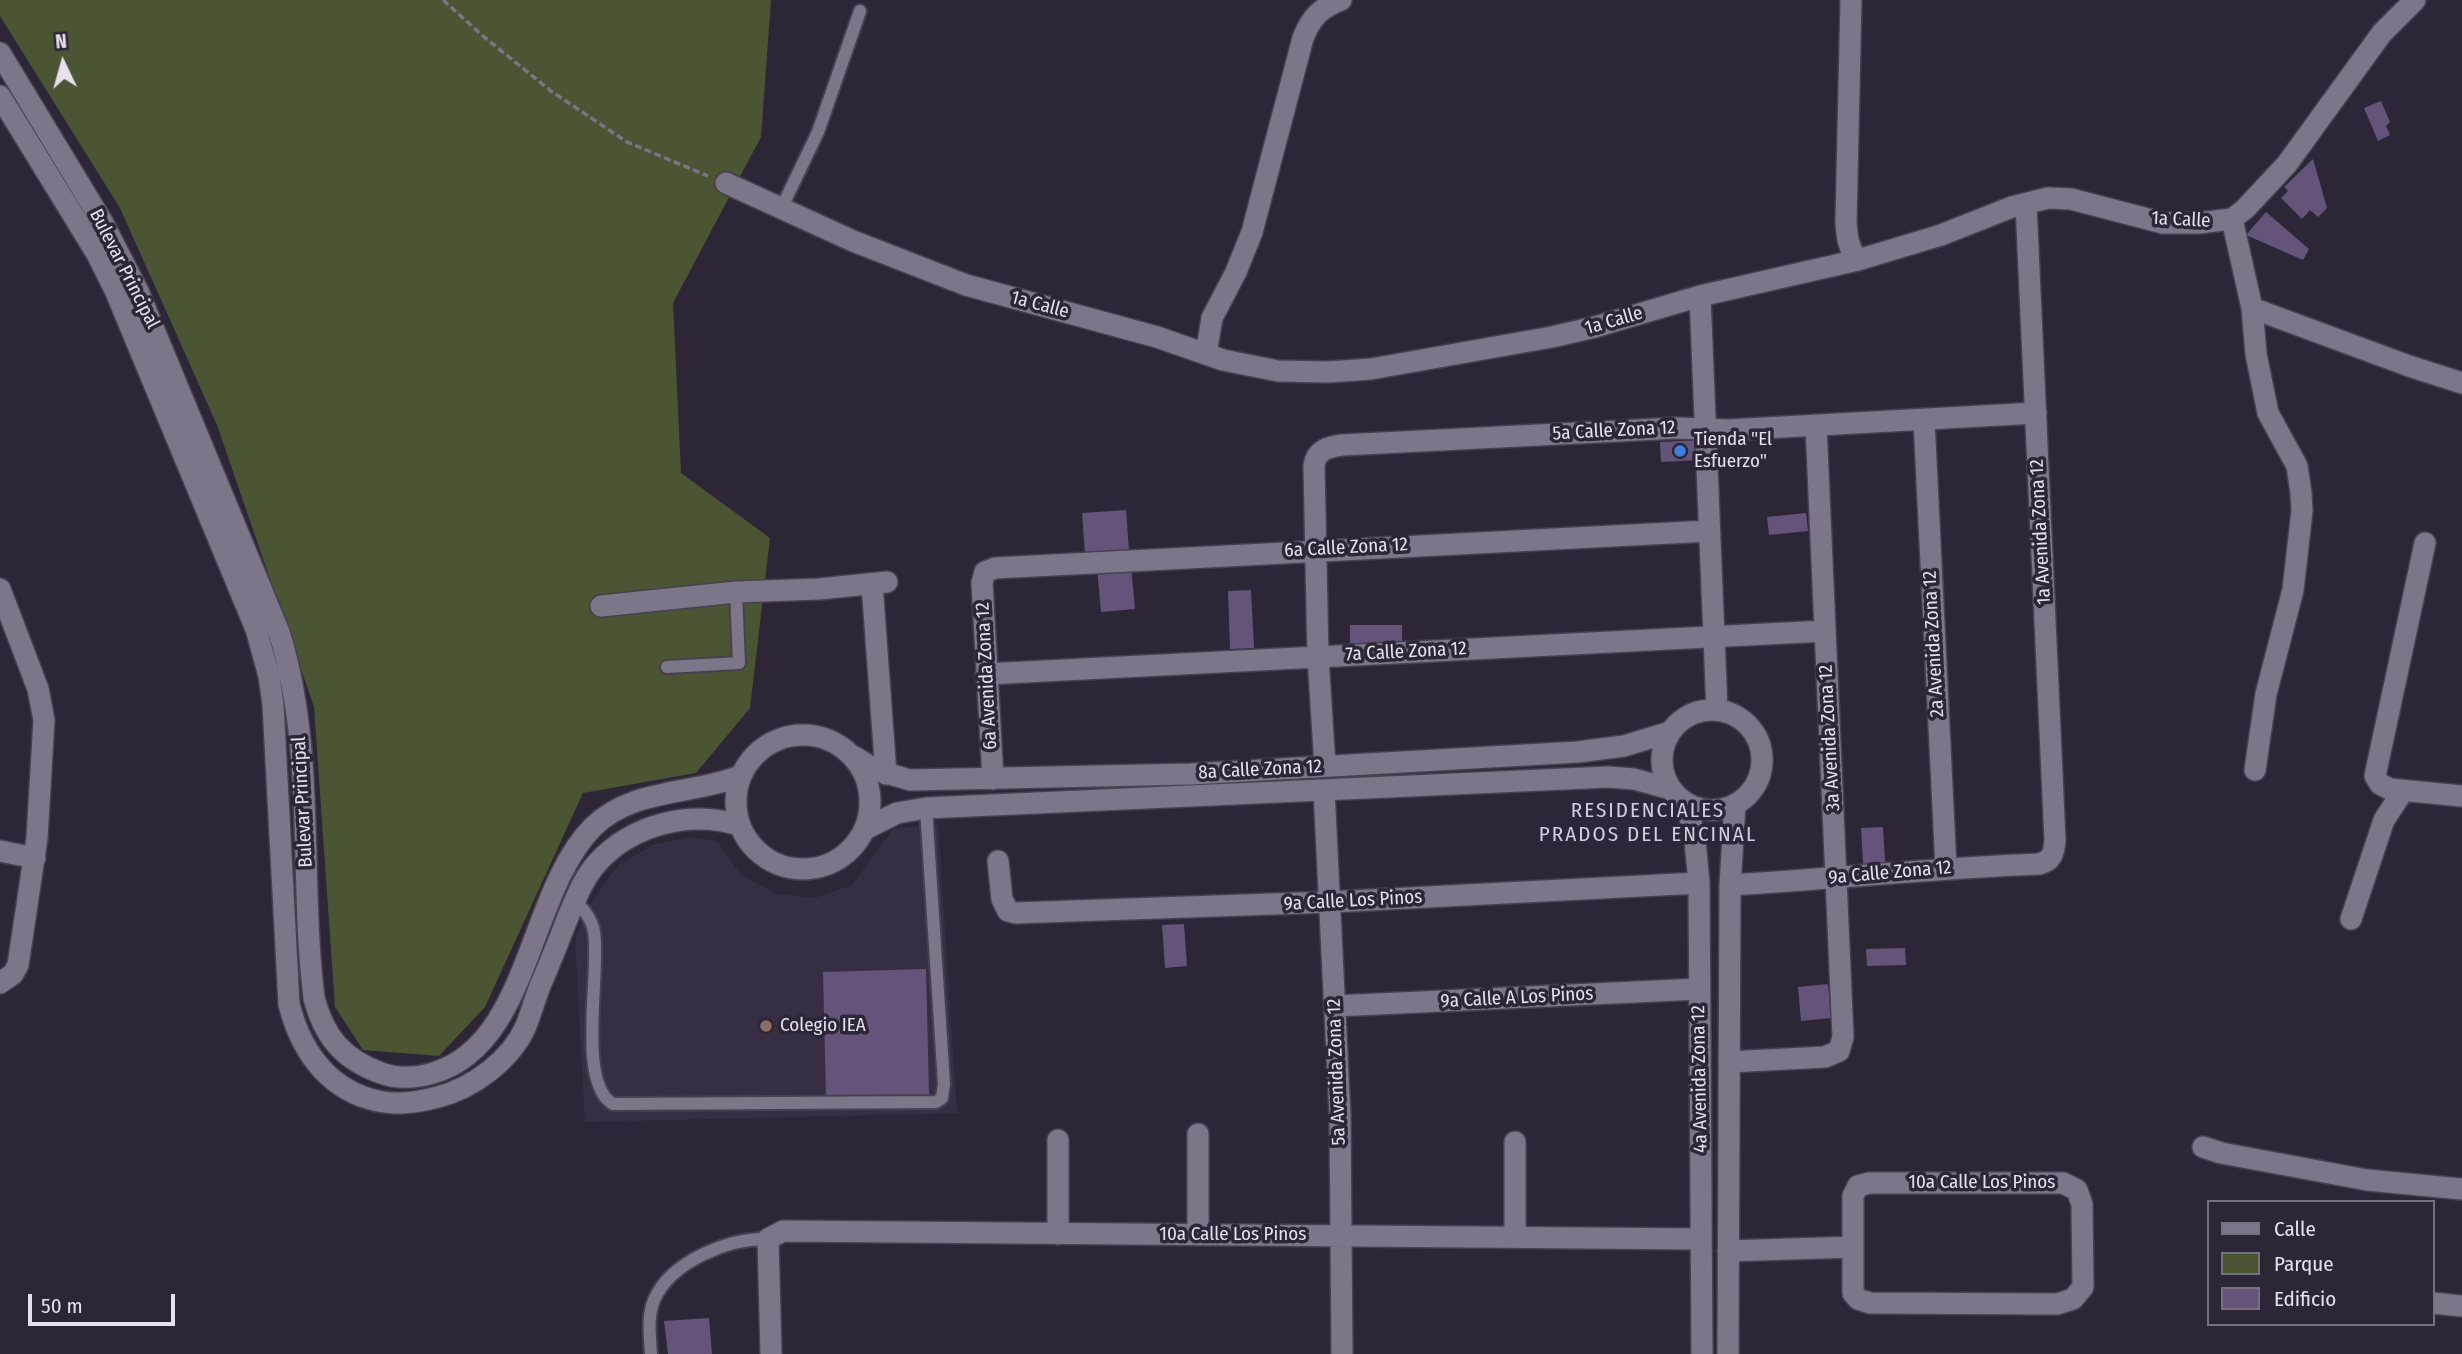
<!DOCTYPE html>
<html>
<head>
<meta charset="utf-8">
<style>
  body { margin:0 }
  #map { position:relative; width:2462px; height:1354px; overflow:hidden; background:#2d2637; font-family:"Fira Sans Condensed",sans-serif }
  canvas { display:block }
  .legend { position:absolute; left:2207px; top:1200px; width:228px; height:126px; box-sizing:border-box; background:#2d2637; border:2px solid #77707f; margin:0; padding:9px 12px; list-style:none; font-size:21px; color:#e5e0eb }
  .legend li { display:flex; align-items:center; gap:14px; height:35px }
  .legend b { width:35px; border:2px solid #77707f }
  .north { position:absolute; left:28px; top:28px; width:70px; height:70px; -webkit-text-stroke:5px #2d2637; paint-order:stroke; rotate:355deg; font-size:19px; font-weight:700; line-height:28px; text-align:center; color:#e5e0eb }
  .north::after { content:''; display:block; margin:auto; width:24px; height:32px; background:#e5e0eb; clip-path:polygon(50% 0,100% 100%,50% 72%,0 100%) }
  .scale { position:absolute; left:28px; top:1294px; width:147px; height:32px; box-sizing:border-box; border:4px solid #e5e0eb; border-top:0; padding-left:9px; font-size:21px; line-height:24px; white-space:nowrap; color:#e5e0eb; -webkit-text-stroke:5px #2d2637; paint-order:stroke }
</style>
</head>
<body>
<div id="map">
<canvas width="2462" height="1354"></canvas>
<ul class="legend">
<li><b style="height:9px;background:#7d7588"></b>Calle</li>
<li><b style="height:19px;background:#4b5534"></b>Parque</li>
<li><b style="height:19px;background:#64547a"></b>Edificio</li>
</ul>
<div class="north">N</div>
<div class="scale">50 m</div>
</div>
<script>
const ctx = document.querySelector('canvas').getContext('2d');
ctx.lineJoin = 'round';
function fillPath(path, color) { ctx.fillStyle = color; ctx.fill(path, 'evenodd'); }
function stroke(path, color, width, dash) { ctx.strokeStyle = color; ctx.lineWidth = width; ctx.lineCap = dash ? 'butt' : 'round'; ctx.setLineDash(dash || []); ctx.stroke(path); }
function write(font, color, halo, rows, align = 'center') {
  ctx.font = font + ' "Fira Sans Condensed",sans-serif'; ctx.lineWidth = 7; ctx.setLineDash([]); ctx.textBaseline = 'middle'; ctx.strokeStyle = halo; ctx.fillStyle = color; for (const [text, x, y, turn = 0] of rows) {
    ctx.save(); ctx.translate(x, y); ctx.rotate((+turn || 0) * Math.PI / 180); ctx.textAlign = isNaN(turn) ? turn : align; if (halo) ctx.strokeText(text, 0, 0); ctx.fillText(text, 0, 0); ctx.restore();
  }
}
fillPath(new Path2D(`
  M938 824 957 1113 585 1122 575 939 592 901 619 864 656 844 693 837 718 842 740 874 776 894 815 898 852 885 893 829Z`), '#372e44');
fillPath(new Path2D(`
  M0 0H771L761 137 673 303 681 473 770 538 750 708 696 773 583 793 485 1007 439 1056 363 1050 335 1007 314 707 217 425 120 208 0 16Z`), '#4b5534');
fillPath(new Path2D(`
  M2381 101 2390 122 2386 126 2390 135 2378 141 2364 108Z
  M2313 159 2327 208 2318 217 2310 210 2302 219 2281 198 2288 191 2284 187Z
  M2266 212 2309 249 2303 260 2246 235Z
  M1700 440 1701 460 1661 462 1660 442Z
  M1126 510 1129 551 1085 555 1082 513Z
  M1806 513 1808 531 1769 535 1767 517Z
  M1131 566 1135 609 1101 612 1097 569Z
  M1251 590 1254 648 1230 649 1228 591Z
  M1350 625H1402V643H1350Z
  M1883 827 1885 862 1863 864 1861 828Z
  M1184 924 1187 966 1165 968 1162 925Z
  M1905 948 1906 965 1867 966 1866 949Z
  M926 969 929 1095 826 1098 823 972Z
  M1828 984 1831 1018 1801 1021 1798 987Z
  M709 1318 712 1354H668L664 1321Z`), '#64547a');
const lane = new Path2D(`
  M781 209 818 132 860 11
  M667 667 739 663 736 592
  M575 901C584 910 592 919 594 932 601 970 576 1083 613 1104L936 1102 942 1098 944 1084 926 808
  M651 1354C650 1336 647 1317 654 1300 671 1261 729 1238 768 1239`);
const street = new Path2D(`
  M1851 0 1846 222C1847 237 1848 248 1858 260
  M0 53 103 223 138 291 279 632C316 750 299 877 314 998 324 1036 342 1059 381 1073 397 1079 416 1078 433 1073 530 1045 528 892 593 827 632 788 692 795 740 776
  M0 96 97 254 115 290 256 629 269 676 273 704 289 1004C300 1048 325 1086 370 1099 393 1106 415 1103 438 1097 473 1088 511 1060 526 1026 531 1013 535 999 540 986 550 963 559 940 568 917 576 898 584 877 598 862 633 824 691 810 739 825
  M726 183 853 241 966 285 1157 337 1223 360 1278 371 1328 372 1371 369 1552 337 1595 327 1700 296 1858 260 1941 235 2012 207 2048 198 2071 199 2163 223H2199L2232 219 2245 209 2287 164 2382 33 2415 0
  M2232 219 2252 308 2256 354 2268 413 2297 466 2301 493 2302 511 2293 590 2266 694 2255 770
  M1700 296 1717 710
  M2252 308 2409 366 2462 383
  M1206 354 1212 318 1236 272 1252 232 1303 38C1311 18 1320 8 1341 0
  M1924 420 1946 868
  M2425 543 2375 776 2380 784 2390 789 2462 796
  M872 584 886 774
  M0 589 38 689 44 720 37 838 18 965 13 974 0 983
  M601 606 736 592 819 589 887 582
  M986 674 1825 631
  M1662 760a50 50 0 1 1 100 0a50 50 0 1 1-100 0Z
  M736 802a67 67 0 1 1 134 0a67 67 0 1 1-134 0Z
  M853 756 876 770 910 780 1191 774 1578 752 1624 746 1670 732
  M1325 766 1318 657 1314 466C1316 450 1328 447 1342 445L1677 428 1728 430 2036 413
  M993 779 982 583 985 572 995 568 1709 531
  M1324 790 1340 1115 1342 1354
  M1687 804 1695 841 1699 883 1702 1354
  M865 829 897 813 926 808 1608 777 1634 779 1670 789
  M0 851 35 858
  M998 861 1002 899 1008 911 1015 913 1330 902 1699 883
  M1730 885C1833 879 1936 868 2039 864 2052 861 2054 853 2055 840L2026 204
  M2351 919 2384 820 2403 791
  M1335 1006 1699 989
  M1729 1062 1825 1057 1839 1051 1843 1037 1816 425
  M1198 1134V1235
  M1515 1142V1237
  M2203 1147 2221 1153 2367 1180 2462 1189
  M1869 1183H2063L2077 1190 2082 1204 2083 1287 2073 1299 2057 1304 1870 1303 1858 1299 1853 1293V1196L1858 1186Z
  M1058 1234V1140
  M1728 1251 1853 1247
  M2432 1303 2462 1306
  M771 1354 768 1239 783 1231 1701 1239
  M1728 1354 1730 885 1735 805`);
stroke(lane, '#47414f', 16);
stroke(street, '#47414f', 24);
stroke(new Path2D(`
  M443 0 483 36 551 91 627 142 708 176`), '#7b7483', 3.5, [7, 3.5]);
stroke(lane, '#7d7588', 12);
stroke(street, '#7d7588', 21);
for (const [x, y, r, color] of [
  [1680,451,7,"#3f7fe0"],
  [766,1026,7,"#8d6e63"]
]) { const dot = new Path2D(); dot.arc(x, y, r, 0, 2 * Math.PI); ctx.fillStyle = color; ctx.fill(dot); stroke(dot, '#2d2637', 2.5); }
write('19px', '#e5e0eb', '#2d2637', [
  ["1a Calle",2181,220,3],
  ["Bulevar Principal",124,269,63],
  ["1a Calle",1040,305,15],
  ["1a Calle",1614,321,-16],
  ["5a Calle Zona 12",1614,431,-3],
  ["1a Avenida Zona 12",2041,532,-93],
  ["6a Calle Zona 12",1346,548,-3],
  ["2a Avenida Zona 12",1934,644,-93],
  ["7a Calle Zona 12",1406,652,-3],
  ["6a Avenida Zona 12",987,676,-93],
  ["3a Avenida Zona 12",1830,738,-93],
  ["8a Calle Zona 12",1260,770,-3],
  ["Bulevar Principal",303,802,-93],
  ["9a Calle Zona 12",1890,873,-5],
  ["9a Calle Los Pinos",1353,901,-3],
  ["9a Calle A Los Pinos",1517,998,-3],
  ["5a Avenida Zona 12",1337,1072,-92],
  ["4a Avenida Zona 12",1700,1079,-91],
  ["10a Calle Los Pinos",1982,1183],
  ["10a Calle Los Pinos",1233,1235]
]);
write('19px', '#e5e0eb', '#2d2637', [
  ["Tienda \"El",1694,440],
  ["Esfuerzo\"",1694,462],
  ["Colegio IEA",780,1026]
], 'left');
ctx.letterSpacing = '2px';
write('21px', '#d3cbe0', '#2d2637', [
  ["RESIDENCIALES",1648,811],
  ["PRADOS DEL ENCINAL",1648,835]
]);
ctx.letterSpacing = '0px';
</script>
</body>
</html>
